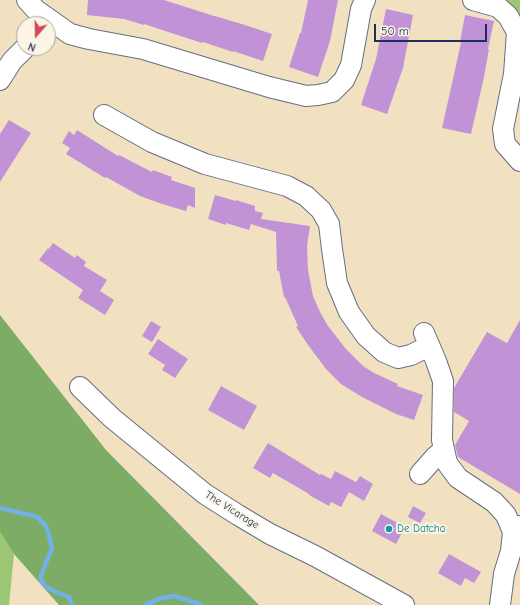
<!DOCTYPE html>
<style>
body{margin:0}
#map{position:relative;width:520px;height:605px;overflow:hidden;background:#f1e1c1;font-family:"Comic Neue",sans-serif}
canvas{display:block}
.north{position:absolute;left:16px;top:16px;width:40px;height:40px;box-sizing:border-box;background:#fcf5e5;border:1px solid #a2a6af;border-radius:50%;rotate:200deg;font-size:11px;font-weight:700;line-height:16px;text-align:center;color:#1b2f5e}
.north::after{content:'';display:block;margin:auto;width:14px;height:18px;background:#d1495b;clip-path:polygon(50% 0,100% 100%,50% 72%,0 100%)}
.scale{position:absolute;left:374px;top:24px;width:113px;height:18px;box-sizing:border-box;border:2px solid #1b2f5e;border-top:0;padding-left:5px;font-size:12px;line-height:14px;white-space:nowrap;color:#1b2f5e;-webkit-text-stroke:3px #fcf5e5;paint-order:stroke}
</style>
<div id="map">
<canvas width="520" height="605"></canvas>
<div class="north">N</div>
<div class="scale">50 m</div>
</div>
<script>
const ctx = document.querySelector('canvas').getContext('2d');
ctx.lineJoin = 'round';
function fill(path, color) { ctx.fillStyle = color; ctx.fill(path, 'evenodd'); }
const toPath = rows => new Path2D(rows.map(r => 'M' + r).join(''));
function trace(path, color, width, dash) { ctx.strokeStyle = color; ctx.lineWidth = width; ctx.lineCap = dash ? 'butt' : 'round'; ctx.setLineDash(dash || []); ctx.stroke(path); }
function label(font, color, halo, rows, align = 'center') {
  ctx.font = font + ' "Comic Neue",sans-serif'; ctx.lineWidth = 4; ctx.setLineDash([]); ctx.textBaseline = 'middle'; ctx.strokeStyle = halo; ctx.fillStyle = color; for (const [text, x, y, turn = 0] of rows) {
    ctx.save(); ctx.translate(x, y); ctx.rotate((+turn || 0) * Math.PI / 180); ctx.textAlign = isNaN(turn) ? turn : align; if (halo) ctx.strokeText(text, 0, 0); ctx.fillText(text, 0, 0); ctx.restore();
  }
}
fill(toPath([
 [489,0,520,0,520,18],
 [0,532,14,554,9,605,0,605]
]), '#9bc774');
fill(toPath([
 [0,315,106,450,259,605,59,605,14,554,0,532]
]), '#7cac66');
trace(toPath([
 [0,508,38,517,47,528,52,548,40,578,45,586,56,592,69,597,72,605],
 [146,605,158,599,174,596,197,603,201,605]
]), '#71b1e5', 4.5);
fill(toPath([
 [88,0,164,0,214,16,215,16,245,25,272,34,263,61,233,51,233,52,203,42,202,43,144,24,144,25,124,19,87,15],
 [308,0,338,0,330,41,318,77,289,67,300,33,301,33],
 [386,9,413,15,403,68,387,114,361,105,376,59],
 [465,15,494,21,488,49,489,49,484,77,471,134,442,128,455,70,461,42,460,42],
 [9,120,31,133,0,182,0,134],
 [77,130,118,156,119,155,152,172,153,170,172,177,171,180,195,188,195,208,188,205,186,211,162,204,140,196,106,177,105,178,66,154,70,148,62,143,69,131,74,135],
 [215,195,236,201,236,200,255,206,255,211,263,213,261,219,310,226,307,246,308,270,313,296,320,312,328,326,346,349,363,366,374,373,398,384,397,386,423,395,414,420,396,414,362,397,341,384,326,369,308,345,296,327,298,326,285,297,284,297,279,271,277,271,276,232,251,224,249,230,226,223,226,225,208,219],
 [53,243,75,258,77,255,86,262,84,266,107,280,100,291,114,300,105,315,78,298,83,290,39,260,48,248,49,249],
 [520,320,520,494,458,457,455,445,469,421,454,412,454,388,487,332,507,343],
 [151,321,161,327,152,342,142,336],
 [158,339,188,359,175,378,162,370,165,365,148,354],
 [221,386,257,406,244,430,208,410],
 [268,443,320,475,321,474,331,479,335,471,356,482,360,476,373,484,364,501,349,492,341,507,331,502,329,506,309,495,309,494,273,473,270,478,253,468],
 [413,506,426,513,420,523,408,517],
 [381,514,405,527,396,544,372,531],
 [449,554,481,572,474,583,465,578,461,586,438,573]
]), '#c193d6');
const minor = toPath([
 [27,0,36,10,70,34,89,39,143,49,269,87,306,96,318,95,332,92,344,80,351,65,361,9,365,0],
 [473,0,498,7,508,16,517,32,514,74,503,129,505,144,520,161],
 [0,80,12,61,25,48],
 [104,115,152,142,205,164,287,186,306,196,321,210,329,224,332,249,337,283,349,312,366,336,384,352,398,358,411,355,429,346],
 [424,333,436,361,443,381,442,440,447,463,458,478,494,502,506,515,513,532],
 [80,387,112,418,205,494,238,515,270,534,315,556,404,605],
 [420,474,435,457,444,450],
 [500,605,504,574,511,551,513,532,520,526]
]);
trace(minor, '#666d81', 22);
trace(minor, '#fff', 20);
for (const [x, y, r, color] of [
 [389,529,4,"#0f9aa8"]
]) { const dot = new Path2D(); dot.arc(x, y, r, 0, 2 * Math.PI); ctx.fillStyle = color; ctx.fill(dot); trace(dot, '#fcf5e5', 1.5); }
label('11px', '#1b2f5e', '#fcf5e5', [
 ["The Vicarage",232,510,32]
]);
label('11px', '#0d838f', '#fcf5e5', [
 ["De Datcha",397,529]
], 'left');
</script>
